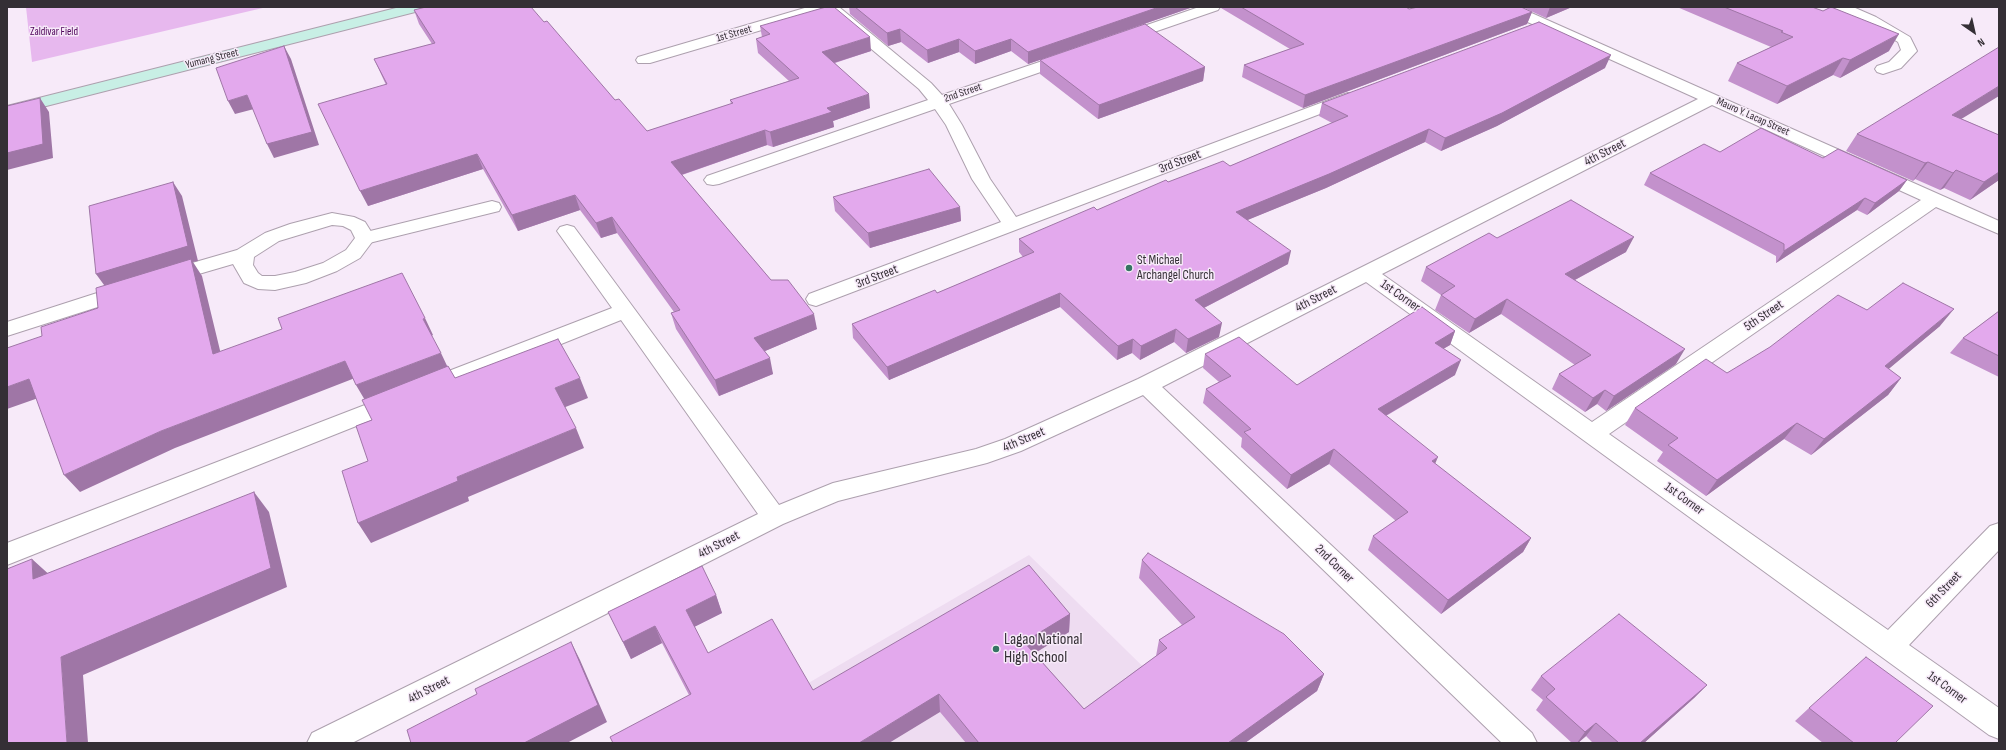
<!DOCTYPE html>
<style>
body{margin:0}
#map{position:relative;width:2006px;height:750px;overflow:hidden;background:#f7eaf9;font-family:"Sofia Sans Condensed",sans-serif}
canvas{display:block}
.frame{position:absolute;inset:0;border:8px solid #342f35;pointer-events:none}
.north{position:absolute;left:1954px;top:12px;width:40px;height:40px;-webkit-text-stroke:3px #f7eaf9;paint-order:stroke;rotate:146deg;font-size:11px;font-weight:700;line-height:16px;text-align:center;color:#342f35}
.north::after{content:'';display:block;margin:auto;width:14px;height:18px;background:#342f35;clip-path:polygon(50% 0,100% 100%,50% 72%,0 100%)}
</style>
<div id="map">
<canvas width="2006" height="750"></canvas>
<div class="frame"></div>
<div class="north">N</div>
</div>
<script>
const ctx = document.querySelector('canvas').getContext('2d');
ctx.lineJoin = 'round';
function fill(path, color) { ctx.fillStyle = color; ctx.fill(path, 'evenodd'); }
const toPath = rows => new Path2D(rows.map(r => 'M' + r).join(''));
function trace(path, color, width, dash) { ctx.strokeStyle = color; ctx.lineWidth = width; ctx.lineCap = dash ? 'butt' : 'round'; ctx.setLineDash(dash || []); ctx.stroke(path); }
function label(font, color, halo, rows, align = 'center') {
  ctx.font = font + ' "Sofia Sans Condensed",sans-serif'; ctx.lineWidth = 3; ctx.setLineDash([]); ctx.textBaseline = 'middle'; ctx.strokeStyle = halo; ctx.fillStyle = color; for (const [text, x, y, turn = 0] of rows) {
    ctx.save(); ctx.translate(x, y); ctx.rotate((+turn || 0) * Math.PI / 180); ctx.textAlign = isNaN(turn) ? turn : align; if (halo) ctx.strokeText(text, 0, 0); ctx.fillText(text, 0, 0); ctx.restore();
  }
}
fill(toPath([
 [1029,555,1221,743,705,743]
]), '#eedcf1');
fill(toPath([
 [26,7,267,7,32,62]
]), '#e7b8ee');
const service = toPath([
 [1834,7,1853,7,1876,17,1910,37,1917,51,1901,68,1883,74,1877,72,1875,69,1877,66,1889,62,1901,50,1898,42,1866,23,1836,10,1834,7],
 [492,201,499,203,501,207,499,211,365,244,358,242,355,238,358,234,492,201]
]);
const minor = toPath([
 [808,7,839,7,931,83,942,95,1063,54,1075,54,1077,57,1075,60,949,104,962,125,990,179,1016,217,1342,95,1348,93,1354,95,1356,98,1354,101,816,306,809,304,806,299,809,294,1001,222,972,179,946,125,935,109,719,184,713,185,707,184,704,180,707,176,928,100,919,89,826,11,650,63,638,63,636,60,638,57,808,7],
 [1199,7,1220,7,1218,10,1128,41,1123,43,1118,41,1115,38,1118,35,1199,7],
 [1499,7,1518,7,1999,221,1999,234,1936,207,1609,434,1888,630,1990,526,1999,523,1999,550,1909,645,1999,708,1999,739,1989,735,1366,282,1162,387,1532,733,1537,743,1502,743,1143,395,1021,451,987,463,838,501,783,524,352,743,307,743,312,733,758,514,621,320,444,391,436,393,428,391,425,385,428,379,612,308,557,231,560,227,567,225,574,227,779,505,833,483,976,449,1005,439,1138,379,1698,99,1501,10,1499,7],
 [1712,105,1921,200,1592,422,1382,274,1712,105],
 [332,213,354,217,365,222,375,238,360,258,337,271,306,283,275,290,258,289,244,283,233,264,168,283,161,282,158,277,161,272,237,250,265,233,290,224,332,213],
 [332,225,343,226,351,230,355,238,346,250,323,263,295,272,275,276,262,276,258,273,253,265,254,257,279,241,332,225],
 [125,284,132,286,135,291,132,296,7,336,7,322,125,284],
 [396,393,404,395,407,401,404,407,7,565,7,543,396,393]
]);
const secondary = toPath([
 [400,7,425,7,423,10,7,116,7,106,400,7]
]);
trace(service, '#ada0ae', 2);
trace(minor, '#ada0ae', 2);
trace(secondary, '#ada0ae', 2);
fill(service, '#fff');
fill(minor, '#fff');
fill(secondary, '#c8efe5');
fill(toPath([
 [849,7,1193,7,1028,64,1011,51,975,64,959,52,928,63,901,42,888,46,850,14],
 [1221,7,1406,7,1409,9,1532,12,1527,24,1303,108,1242,77,1244,65,1290,49,1221,8],
 [1522,7,1572,7,1546,18],
 [1677,7,1812,7,1889,51,1840,78,1833,75,1777,104,1728,81,1737,63,1771,47],
 [414,10,544,22,615,100,647,131,731,104,730,100,789,81,758,53,756,39,762,37,760,26,871,51,835,63,870,108,833,121,834,127,773,147,767,145,682,175,771,280,817,329,765,351,773,374,719,396,676,329,671,313,674,312,617,233,601,238,580,210,518,231,483,169,368,206,386,85,374,59,432,44,419,24],
 [1040,60,1205,67,1203,81,1098,119,1040,74],
 [1605,68,1497,126,1441,151,1425,142,1326,188,1247,220,1288,264,1204,308,1219,337,1186,353,1174,342,1140,360,1132,353,1117,360,1060,307,889,380,853,338,852,324,937,293,1023,257,1019,252,1019,239,1097,210,1168,182,1230,166,1332,123,1319,116,1322,103],
 [1962,119,1999,135,1999,180,1970,200,1944,188,1940,190,1915,179,1913,181,1846,151,1857,134],
 [1720,152,1823,158,1907,180,1899,191,1867,215,1857,210,1776,263,1776,256,1644,185,1650,173],
 [833,197,960,207,961,221,870,248,835,211],
 [1497,238,1626,252,1575,280,1676,364,1606,411,1597,404,1585,412,1552,389,1559,374,1575,365,1501,314,1469,333,1435,310,1441,295,1421,281,1426,267],
 [1867,310,1940,326,1888,369,1901,378,1888,395,1811,455,1784,439,1706,496,1657,461,1663,452,1625,425,1635,408,1727,373],
 [1999,311,1999,377,1950,353,1963,338],
 [1455,331,1450,345,1443,349,1455,375,1386,416,1435,464,1531,538,1523,552,1441,614,1368,550,1373,536,1396,521,1329,464,1287,489,1241,447,1242,438,1203,403,1206,389,1219,382,1203,368,1205,354,1297,385],
 [1142,560,1324,674,1317,691,1245,743,966,743,940,712,689,695,662,643,631,659,608,612,716,595,722,613,694,627,708,653,813,690,1070,614,1069,632,1034,653,1084,709,1156,656,1159,640,1182,625,1139,578],
 [1541,676,1707,685,1694,698,1644,743,1593,743,1586,736,1578,743,1572,743,1536,710,1543,700,1531,690],
 [1809,708,1895,743,1823,743,1795,721]
]), '#c391cc');
fill(toPath([
 [1159,7,1193,7,1028,64,1028,52],
 [1550,7,1572,7,1546,18],
 [1532,12,1527,24,1303,108,1305,95],
 [900,29,901,42,888,46,887,33],
 [1899,34,1889,51,1840,78,1850,60],
 [870,37,871,51,824,66,822,52],
 [959,39,959,52,928,63,927,50],
 [1011,39,1011,51,975,64,975,51],
 [284,46,291,59,319,145,274,158,267,144],
 [1611,55,1605,68,1497,126,1441,151,1445,138],
 [1843,58,1833,75,1777,104,1787,86],
 [1205,67,1203,81,1098,119,1099,105],
 [1999,86,1999,96,1940,132,1952,115],
 [869,94,870,108,833,121,834,127,773,147,770,132,827,108],
 [247,95,254,109,235,114,228,101],
 [40,98,49,112,53,158,7,170,7,153],
 [1429,129,1425,142,1326,188,1233,226,1236,212],
 [765,130,767,145,675,177,671,162],
 [477,154,483,169,368,206,360,191],
 [1928,162,1915,179,1913,181,1925,163],
 [1956,170,1944,188,1940,190,1953,173],
 [1999,172,1999,180,1970,200,1984,182],
 [1907,180,1899,191,1867,215,1875,203],
 [173,182,182,196,198,261,193,262,202,276,225,371,107,289,96,274],
 [575,195,580,210,518,231,512,215],
 [1865,198,1857,210,1776,263,1784,251],
 [960,207,961,221,870,248,868,233],
 [612,217,617,233,601,238,596,223],
 [1634,237,1626,252,1558,289,1565,274],
 [1291,251,1288,264,1192,314,1195,300],
 [1060,293,1060,307,889,380,887,367],
 [1507,299,1501,314,1469,333,1475,319],
 [1954,309,1940,326,1872,383,1885,366],
 [814,314,817,329,758,354,754,338],
 [425,318,433,335,431,336,423,319],
 [1222,323,1219,337,1186,353,1188,339],
 [1176,329,1174,342,1140,360,1141,346],
 [1455,331,1450,345,1429,357,1435,343],
 [1133,339,1132,353,1117,360,1118,346],
 [1685,349,1676,364,1606,411,1614,396],
 [441,353,449,370,366,402,356,385],
 [770,358,773,374,719,396,715,380],
 [1461,360,1455,375,1373,423,1378,409],
 [345,361,355,378,175,448,80,492,64,475,161,431],
 [580,378,588,398,563,408,555,388],
 [1901,378,1888,395,1811,455,1824,439],
 [29,379,44,396,7,409,7,387],
 [1605,390,1597,404,1585,412,1593,398],
 [1797,423,1784,439,1706,496,1717,480],
 [576,428,584,448,468,497,469,501,371,543,358,523,457,477],
 [1334,449,1329,464,1287,489,1291,475],
 [1438,457,1432,471,1432,461],
 [254,492,269,512,287,587,83,675,88,743,67,743,61,657],
 [1531,538,1523,552,1441,614,1448,600],
 [32,559,53,578,33,579],
 [716,595,722,613,692,628,686,610],
 [1070,614,1069,632,1024,660,1024,642],
 [655,626,662,643,631,659,623,642],
 [571,642,580,660,607,722,567,743,524,743],
 [1324,674,1317,691,1245,743,1228,743],
 [1707,685,1694,698,1644,743,1640,743],
 [939,694,940,712,889,743,859,743],
 [1596,723,1586,736,1578,743,1577,743,1585,732]
]), '#9f76a6');
const building = toPath([
 [426,7,531,7,544,22,547,21,615,100,619,99,647,131,733,103,730,100,799,78,756,39,770,34,760,26,826,7,834,7,870,37,822,52,869,94,827,108,832,112,770,132,765,130,671,162,771,280,788,280,814,314,754,338,770,358,715,380,671,313,680,310,612,217,596,223,575,195,512,215,477,154,360,191,318,104,387,84,374,59,435,43,414,10,426,7],
 [855,7,1159,7,1028,52,1011,39,975,51,959,39,927,50,900,29,887,33,855,7],
 [1241,7,1406,7,1409,9,1418,7,1521,7,1532,12,1305,95,1244,65,1304,44,1241,7],
 [1724,7,1812,7,1823,11,1831,7,1899,34,1850,60,1843,58,1787,86,1737,63,1793,37,1781,32,1783,31,1724,7],
 [1539,22,1611,55,1502,113,1445,138,1429,129,1329,174,1236,212,1291,251,1195,300,1222,323,1188,339,1176,329,1141,346,1133,339,1118,346,1060,293,887,367,852,324,935,290,937,293,1034,252,1019,239,1094,207,1097,210,1166,180,1168,182,1223,161,1230,166,1348,116,1322,103,1539,22],
 [1145,24,1205,67,1099,105,1040,60,1145,24],
 [284,46,312,132,267,144,247,95,228,101,216,68,284,46],
 [1999,47,1999,86,1952,115,1999,135,1999,172,1984,182,1956,170,1953,173,1928,162,1925,163,1857,134,1999,47],
 [40,98,43,144,7,153,7,106,40,98],
 [1761,128,1823,158,1838,149,1907,180,1875,203,1865,198,1784,251,1784,244,1650,173,1704,144,1720,152,1761,128],
 [929,169,960,207,868,233,833,197,929,169],
 [173,182,188,246,96,274,89,206,173,182],
 [1571,200,1634,237,1565,274,1685,349,1614,396,1605,390,1593,398,1559,374,1591,355,1507,299,1475,319,1441,295,1455,286,1426,267,1489,233,1497,238,1571,200],
 [191,259,213,354,282,329,278,318,402,273,425,318,423,319,441,353,356,385,345,361,161,431,64,475,29,379,7,387,7,348,42,336,41,327,98,308,96,288,191,259],
 [1903,283,1954,309,1885,366,1901,378,1824,439,1797,423,1717,480,1668,445,1678,438,1635,408,1706,359,1727,373,1770,347,1838,295,1867,310,1903,283],
 [1422,307,1455,331,1435,343,1461,360,1378,409,1438,457,1432,461,1531,538,1448,600,1373,536,1408,512,1334,449,1291,475,1244,432,1251,429,1206,389,1231,376,1205,354,1239,337,1297,385,1422,307],
 [1999,311,1999,356,1963,338,1999,311],
 [558,339,580,378,555,388,576,428,457,477,458,481,358,523,342,471,368,461,356,426,372,420,362,400,448,366,455,378,558,339],
 [254,492,271,568,61,657,67,743,7,743,7,569,32,559,33,579,254,492],
 [1148,553,1284,634,1324,674,1228,743,979,743,939,694,859,743,613,743,610,737,691,694,655,626,623,642,608,612,702,566,716,595,686,610,708,653,772,619,813,690,1029,565,1070,614,1024,642,1084,709,1167,648,1159,640,1195,617,1142,560,1148,553],
 [1619,614,1707,685,1640,743,1619,743,1596,723,1585,732,1546,697,1555,689,1541,676,1619,614],
 [571,642,598,705,524,743,411,743,407,730,477,694,475,689,571,642],
 [1866,657,1933,706,1895,743,1854,743,1809,708,1866,657]
]);
fill(building, '#e3a9ed');
trace(building, '#9f76a6', 1);
for (const [x, y, r, color] of [
 [1129,268,4,"#347462"],
 [996,649,4,"#347462"]
]) { const dot = new Path2D(); dot.arc(x, y, r, 0, 2 * Math.PI); ctx.fillStyle = color; ctx.fill(dot); trace(dot, '#f7eaf9', 1.5); }
label('11px', '#4f045a', '#f7eaf9', [
 ["Zaldivar Field",54,32]
]);
label('11px', '#342f35', '#f7eaf9', [
 ["1st Street",734,34,-16],
 ["Yumang Street",212,59,-14],
 ["2nd Street",963,93,-19],
 ["Mauro Y. Lacap Street",1753,117,24]
]);
label('13px', '#342f35', '#f7eaf9', [
 ["4th Street",1605,153,-27],
 ["3rd Street",1180,162,-21],
 ["3rd Street",877,277,-21],
 ["1st Corner",1400,296,35],
 ["4th Street",1316,299,-27],
 ["5th Street",1764,316,-34],
 ["4th Street",1024,440,-23],
 ["1st Corner",1684,499,36],
 ["4th Street",719,545,-27],
 ["2nd Corner",1334,564,44],
 ["6th Street",1944,590,-46],
 ["1st Corner",1947,688,36],
 ["4th Street",429,690,-27]
]);
label('13px', '#342f35', '#f7eaf9', [
 ["St Michael",1137,261],
 ["Archangel Church",1137,276]
], 'left');
label('16px', '#342f35', '#f7eaf9', [
 ["Lagao National",1004,640],
 ["High School",1004,658]
], 'left');
</script>
